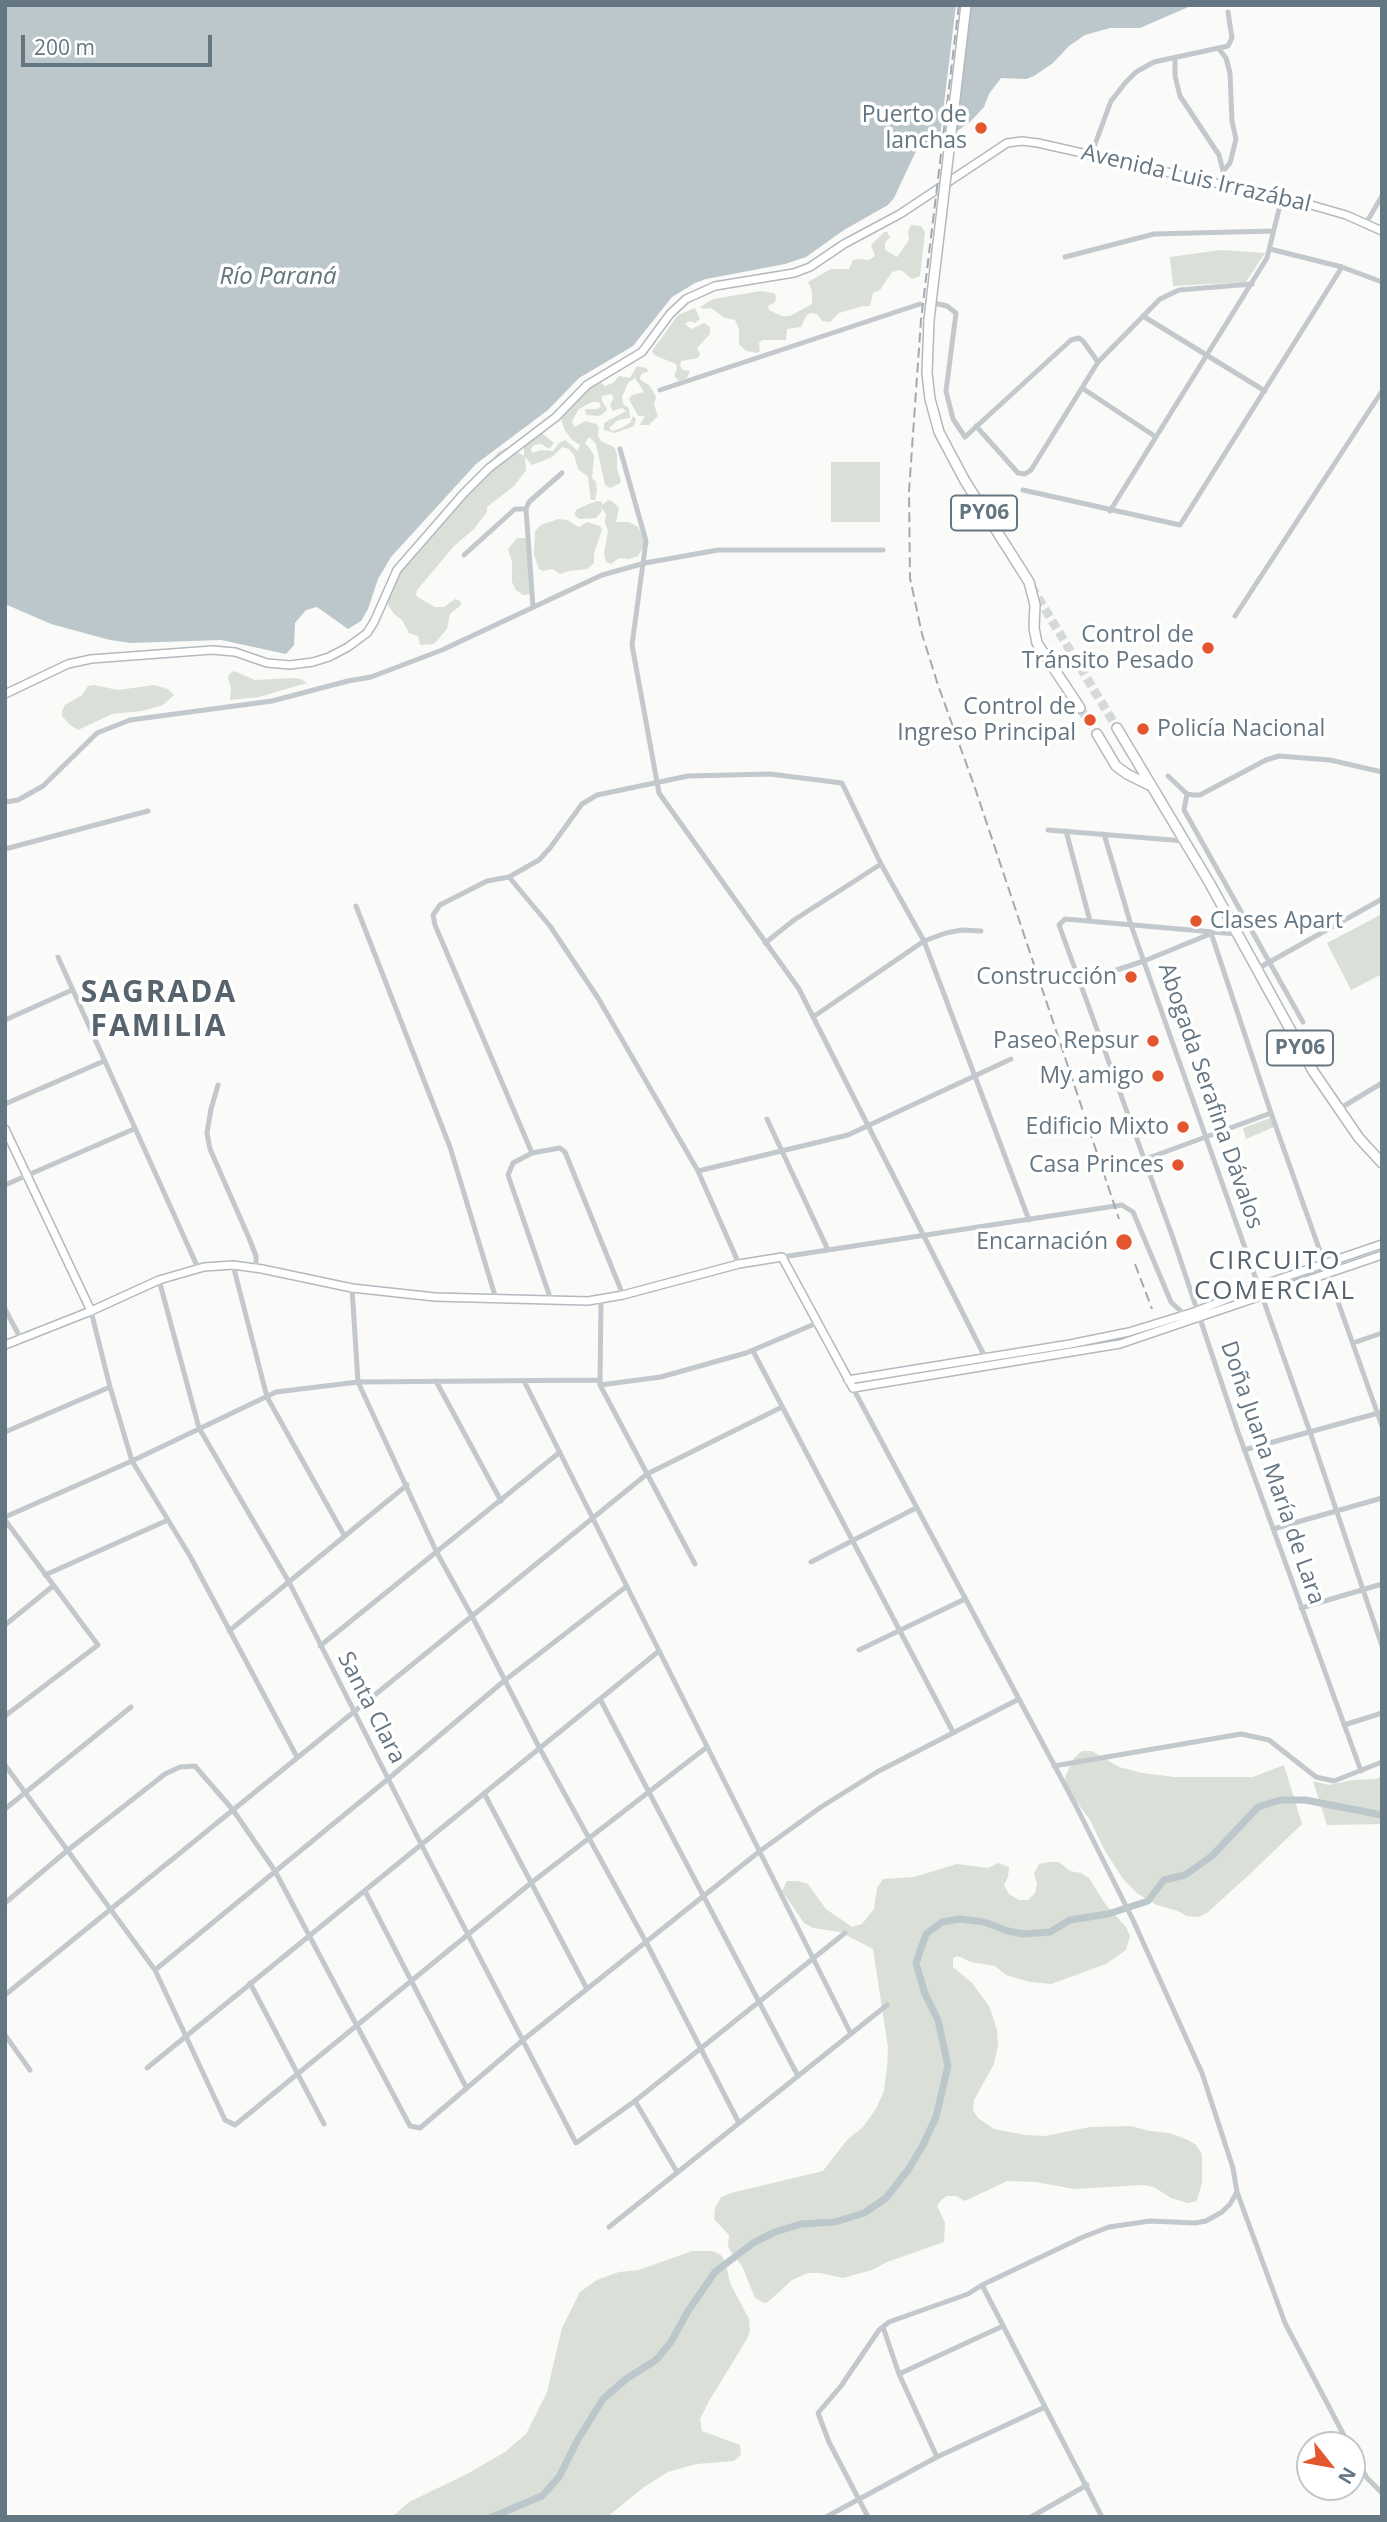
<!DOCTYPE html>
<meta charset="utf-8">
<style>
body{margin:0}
#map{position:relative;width:1387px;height:2522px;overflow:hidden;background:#fafaf8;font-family:"Open Sans",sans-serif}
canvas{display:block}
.frame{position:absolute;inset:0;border:7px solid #657683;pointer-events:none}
.north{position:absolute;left:1296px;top:2431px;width:70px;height:70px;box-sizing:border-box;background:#fff;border:2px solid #c1c8cd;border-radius:50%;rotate:121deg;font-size:19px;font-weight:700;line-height:28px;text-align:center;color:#657683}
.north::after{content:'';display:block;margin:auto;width:24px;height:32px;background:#e4572e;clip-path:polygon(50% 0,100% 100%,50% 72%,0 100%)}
.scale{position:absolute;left:21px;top:35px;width:191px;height:32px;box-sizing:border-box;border:4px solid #657683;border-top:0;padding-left:9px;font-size:21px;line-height:24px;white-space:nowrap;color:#657683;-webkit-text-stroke:5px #fff;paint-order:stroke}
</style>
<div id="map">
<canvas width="1387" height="2522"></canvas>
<div class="frame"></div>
<div class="north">N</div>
<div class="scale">200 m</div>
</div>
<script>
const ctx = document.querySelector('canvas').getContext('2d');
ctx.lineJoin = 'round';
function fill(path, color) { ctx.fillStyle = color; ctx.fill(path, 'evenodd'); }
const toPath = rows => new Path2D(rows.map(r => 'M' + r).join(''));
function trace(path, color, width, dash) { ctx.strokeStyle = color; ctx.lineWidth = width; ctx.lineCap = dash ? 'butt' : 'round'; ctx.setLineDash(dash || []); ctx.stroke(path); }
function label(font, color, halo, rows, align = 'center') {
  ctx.font = font + ' "Open Sans",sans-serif'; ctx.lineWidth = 7; ctx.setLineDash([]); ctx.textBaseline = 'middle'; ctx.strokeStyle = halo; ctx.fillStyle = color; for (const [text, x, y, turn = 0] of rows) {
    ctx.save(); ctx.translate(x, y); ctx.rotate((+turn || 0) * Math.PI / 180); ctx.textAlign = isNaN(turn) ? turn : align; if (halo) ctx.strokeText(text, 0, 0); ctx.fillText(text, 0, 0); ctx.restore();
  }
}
fill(toPath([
 [911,225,921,226,925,232,920,276,912,279,901,270,892,272,880,290,873,293,870,306,863,306,839,313,830,322,822,321,817,314,811,313,806,316,801,327,787,329,786,340,762,340,759,343,760,351,757,353,746,351,739,344,739,329,735,320,725,318,711,308,703,309,700,307,713,299,761,291,774,293,776,296,775,302,768,306,769,310,782,316,790,316,812,304,812,291,808,282,831,269,849,269,853,260,860,259,869,260,875,256,871,245,884,232,887,232,890,237,885,243,885,250,897,257,909,240,908,231],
 [1221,250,1265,253,1246,282,1173,286,1170,257],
 [695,308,700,319,695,323,690,321,685,324,691,329,704,323,710,327,710,334,697,348,700,354,698,358,681,361,680,366,683,370,690,371,687,378,679,381,674,376,677,369,676,364,654,355,652,351,678,315],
 [637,366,646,368,649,371,641,374,640,379,650,386,656,397,654,405,658,416,649,425,640,425,645,416,638,416,629,399,632,395,644,392,635,378,628,383,622,397,623,404,629,408,630,418,618,420,609,428,612,431,621,428,630,423,633,416,636,419,634,426,615,433,604,430,604,423,626,411,622,408,613,411,612,410,610,405,614,398,611,394,602,396,602,401,607,409,604,413,599,416,586,415,585,409,597,409,601,407,599,402,592,402,579,409,572,421,574,427,586,421,596,424,599,427,598,436,601,441,614,447,617,454,617,469,621,481,619,484,610,488,605,485,596,444,589,437,585,443,591,450,594,456,592,478,596,482,597,491,595,500,591,500,588,477,578,469,574,455,569,449,562,447,552,457,532,465,525,457,526,470,514,486,487,507,487,512,474,529,455,545,417,590,416,595,419,598,435,607,444,607,455,599,460,601,461,605,450,614,447,629,434,644,420,645,418,636,409,633,402,620,394,614,386,602,398,568,475,475,487,467,498,452,506,448,511,448,524,456,524,446,542,433,554,443,549,449,541,444,534,445,531,449,532,453,541,450,553,451,559,443,565,440,578,451,580,445,572,440,564,429,561,419,572,405,575,398,584,396,590,384,597,379,605,386,613,383,619,376,630,378],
 [831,462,880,462,880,522,831,522],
 [608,500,612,501,619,508,616,522,629,522,638,527,644,539,643,548,638,556,629,559,619,558,611,564,606,562,604,554,608,531,605,523,606,514,600,506,602,511,596,518,579,519,574,514,577,509,589,504,597,501,602,502,602,505],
 [558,519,567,520,579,527,587,522,600,526,602,530,594,553,594,563,587,569,569,571,560,574,552,569,543,571,539,569,534,555,535,531,541,525],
 [517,538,526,538,531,594,523,595,516,590,512,582,512,562,508,549],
 [234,671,255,680,291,678,301,679,307,683,259,697,230,700,231,688,228,678,229,674],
 [94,685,118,690,154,685,168,689,174,695,163,705,142,711,112,714,78,730,69,724,62,716,62,711,65,705,82,695,88,686],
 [1382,914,1382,974,1351,990,1327,943],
 [1270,1118,1274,1127,1246,1139,1243,1128],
 [1082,1751,1092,1751,1119,1767,1142,1773,1175,1777,1253,1777,1284,1765,1302,1824,1251,1873,1207,1913,1198,1917,1187,1916,1178,1911,1157,1905,1138,1894,1123,1879,1105,1851,1090,1820,1066,1787,1065,1777,1074,1758],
 [1382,1776,1382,1824,1327,1825,1313,1781,1329,1785,1352,1780,1376,1779],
 [1049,1862,1059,1862,1070,1871,1081,1873,1089,1878,1106,1905,1126,1927,1130,1936,1126,1950,1106,1964,1051,1984,1030,1982,1006,1975,995,1966,971,1962,958,1956,953,1958,953,1967,972,1983,989,2006,997,2030,998,2046,994,2064,974,2100,973,2110,978,2118,994,2129,1025,2135,1045,2136,1090,2127,1131,2126,1150,2131,1169,2133,1188,2140,1196,2145,1202,2154,1202,2182,1197,2201,1188,2203,1171,2198,1154,2187,1143,2185,1074,2189,1036,2182,1007,2181,965,2201,956,2196,947,2196,941,2200,937,2206,945,2223,944,2242,887,2262,872,2270,843,2278,820,2273,808,2273,792,2280,768,2302,764,2303,755,2298,743,2268,728,2247,729,2235,714,2219,715,2208,721,2197,731,2193,823,2171,847,2140,863,2127,876,2109,884,2091,887,2068,888,2047,873,1949,840,1932,813,1928,804,1923,782,1891,787,1881,798,1881,808,1884,826,1909,852,1927,862,1924,874,1909,877,1888,883,1879,914,1877,957,1864,988,1868,998,1863,1009,1867,1008,1877,1004,1885,1009,1894,1019,1900,1028,1900,1035,1893,1037,1884,1034,1874,1039,1864],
 [692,2251,712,2251,721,2255,726,2263,730,2283,749,2319,750,2331,747,2339,709,2401,700,2419,702,2431,740,2445,741,2455,734,2461,696,2464,668,2472,644,2487,607,2517,392,2517,409,2502,467,2474,505,2452,526,2434,547,2392,562,2328,580,2292,597,2280,619,2272,639,2270]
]), '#dadfd7');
fill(toPath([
 [5,5,1193,5,1140,28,1110,28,1085,35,1069,46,1053,63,1034,76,1026,79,1001,78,989,94,984,107,971,121,948,138,926,143,915,153,894,198,888,205,844,230,806,257,785,264,706,279,695,283,672,297,633,346,579,378,548,410,476,464,391,557,378,579,368,609,361,621,348,629,317,607,306,610,295,623,294,645,286,654,221,640,131,643,110,640,51,624,5,604]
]), '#bbc7cb');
fill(toPath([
 [956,5,970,5,953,139,939,145]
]), '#fafaf8');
trace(toPath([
 [492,2517,542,2496,559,2477,577,2441,603,2399,626,2379,656,2360,671,2342,688,2311,715,2272,753,2243,775,2232,801,2224,835,2222,864,2213,886,2198,908,2170,923,2145,936,2117,948,2066,938,2020,925,1994,916,1963,926,1934,942,1922,960,1919,984,1922,1008,1931,1024,1934,1050,1932,1070,1920,1108,1914,1148,1901,1164,1880,1185,1875,1212,1856,1258,1807,1280,1800,1305,1800,1382,1815]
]), '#bbc7cb', 7);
trace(toPath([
 [1031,586,1117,728],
 [1080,708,1097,734]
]), '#d5d9db', 9, [9, 4.5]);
const secondary = toPath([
 [5,694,68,664,91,659,212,650,235,652,267,663,290,665,313,662,329,657,348,647,367,633,374,622,397,570,464,493,489,468,556,417,587,385,642,352,670,314,686,299,715,286,794,273,810,267,844,244,900,214,1007,143,1022,141,1038,143,1304,203,1346,215,1382,231],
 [5,1129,91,1311],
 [5,1345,91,1311,159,1280,204,1267,233,1265,262,1269,352,1288,435,1297,588,1301,623,1295,739,1264,782,1257,853,1388,1120,1344,1382,1255],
 [848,1380,1070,1344,1129,1332,1197,1311,1259,1286,1382,1244]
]);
const trunk = toPath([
 [929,320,927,373,930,399,939,432,965,481,1029,582,1035,605,1034,628,1037,643,1080,708],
 [1117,728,1209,882,1313,1071,1359,1138,1382,1163],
 [1097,734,1116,766,1127,774,1151,786]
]);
trace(secondary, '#b3babf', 10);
trace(trunk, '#b4b9bd', 12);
trace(toPath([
 [1219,49,1226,58,1230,73,1232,121,1236,139,1230,163,1223,171],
 [1175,57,1175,76,1180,96,1219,155,1223,171,1221,184],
 [1091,155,1111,101,1126,82,1136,72,1154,62,1228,46,1232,38,1228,12],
 [1366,223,1382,196],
 [1270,249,1342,267,1382,282],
 [1065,257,1154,234,1273,231],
 [934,303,947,306,956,313,946,391,953,419,965,437,1071,340,1079,338,1083,341,1098,362],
 [1143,316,1265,391],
 [1082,388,1156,437],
 [660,390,920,304],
 [976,426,1018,473,1025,474,1031,470,1098,362,1160,299,1179,290,1252,284],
 [620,449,646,541,632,645,659,793,799,989,985,1357],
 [1023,490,1180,525,1342,267],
 [1110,511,1267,258,1282,197],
 [464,555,515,509,526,509],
 [533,607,526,509,529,502,562,473],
 [1235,616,1382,391],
 [1168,776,1187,794,1194,795,1200,795,1266,760,1279,756,1330,760,1382,772],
 [1187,794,1184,810,1303,1022],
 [5,802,18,800,43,786,97,733,130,720,272,701,348,681,371,677,442,650,602,575,645,563,718,550,883,550],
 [1048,830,1185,841],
 [1066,831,1090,921],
 [1104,834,1131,925,1310,1432,1382,1646],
 [5,849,148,811],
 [509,877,550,926,598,998,698,1171,739,1264],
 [356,906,450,1147,496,1299],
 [1211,933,1271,1113,1382,1426],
 [1236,934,1065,919,1059,925,1173,1238,1238,1432,1361,1771],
 [765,943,794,920,881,864],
 [58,957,198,1268],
 [1257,969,1382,899],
 [1080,982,1144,961,1232,925],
 [813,1017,924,941,946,933,962,930,981,931],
 [5,1020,72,990],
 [218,1085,211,1109,207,1133,210,1149,249,1238,256,1256,256,1268],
 [5,1104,104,1061],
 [1339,1109,1382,1083],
 [767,1119,828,1250],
 [532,1153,435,925,433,915,440,905,487,881,509,877,539,860,550,848,582,804,597,795,688,776,770,774,842,783,881,864,924,941,1029,1220],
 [1143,1160,1271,1113],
 [698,1171,848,1135,1011,1059],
 [5,1185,134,1129],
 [782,1257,1122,1205,1133,1212,1171,1302,1184,1314],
 [233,1265,267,1397,344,1535],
 [159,1280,199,1428,289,1582,421,1844,576,2143,635,2101,845,1933],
 [352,1288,358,1382,437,1553,472,1616,540,1749,646,1942,739,2123],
 [551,1300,508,1175,513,1163,532,1153,554,1149,560,1148,565,1152,623,1295],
 [601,1300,600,1385,695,1564],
 [5,1309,21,1339],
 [91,1311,110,1387,132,1461,190,1556,297,1757],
 [1353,1343,1382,1333],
 [753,1351,953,1732],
 [436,1381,501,1501],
 [524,1381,851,2034],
 [853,1388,1075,1804,1133,1920,1202,2073,1233,2168,1237,2192,1230,2204,1222,2212,1206,2221,1195,2223,1150,2221,1109,2227,1083,2237,982,2285,968,2294,889,2322,879,2330,841,2386,818,2413,829,2442,868,2517],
 [5,1432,110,1387],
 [1244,1450,1382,1412],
 [5,1517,132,1461,276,1392,358,1382,599,1380,600,1385,661,1377,746,1353,817,1323],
 [5,1520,98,1645,5,1716],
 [1273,1529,1382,1498],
 [811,1562,916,1508],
 [45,1575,168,1520],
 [1301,1608,1382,1584],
 [5,1625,53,1586],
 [229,1631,407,1485],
 [320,1646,560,1452],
 [859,1650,965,1599],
 [600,1699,798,2076],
 [1344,1725,1382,1713],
 [5,1765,155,1970,225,2120,235,2125,531,1883,707,1747],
 [1054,1766,1241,1734,1269,1740,1316,1777,1334,1781,1382,1762],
 [484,1793,587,1989],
 [5,1809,131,1707],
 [365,1891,466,2087],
 [5,1903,68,1850,165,1774,180,1767,195,1766,233,1810,275,1871,410,2126,420,2128,523,2040,760,1851,821,1807,877,1772,1019,1699],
 [155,1970,388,1779,504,1681,627,1586],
 [250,1983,324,2124],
 [5,1995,647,1474,782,1407],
 [5,2035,30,2070],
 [147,2068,659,1651],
 [635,2101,677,2172],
 [1237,2192,1285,2323,1349,2445],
 [609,2227,887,2005],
 [982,2285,1102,2517],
 [883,2327,899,2374,937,2457],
 [899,2374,1003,2326],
 [1352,2450,1367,2478,1382,2493],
 [826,2517,937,2457,1045,2407],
 [1031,2517,1087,2485]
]), '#c3c8cc', 5);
trace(secondary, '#fff', 7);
trace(trunk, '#fff', 9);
trace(toPath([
 [959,5,921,320,909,491,910,578,922,634,938,685,975,788,1119,1219],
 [1135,1264,1152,1309]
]), '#a2aab0', 2, [10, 5]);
const trunkBridge = toPath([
 [929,320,966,5]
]);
trace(trunkBridge, '#b4b9bd', 12, []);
trace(trunkBridge, '#fff', 9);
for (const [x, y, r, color] of [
 [981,128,7,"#e4572e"],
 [1208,648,7,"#e4572e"],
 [1090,720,7,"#e4572e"],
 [1143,729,7,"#e4572e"],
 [1196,921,7,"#e4572e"],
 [1131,977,7,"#e4572e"],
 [1153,1041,7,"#e4572e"],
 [1158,1076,7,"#e4572e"],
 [1183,1127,7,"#e4572e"],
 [1178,1165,7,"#e4572e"],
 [1124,1242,9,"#e4572e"]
]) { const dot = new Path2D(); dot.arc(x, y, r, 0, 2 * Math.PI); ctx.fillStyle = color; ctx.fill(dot); trace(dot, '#fff', 2.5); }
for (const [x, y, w] of [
 [984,513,66],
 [1300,1048,66]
]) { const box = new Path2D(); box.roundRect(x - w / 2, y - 17.5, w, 35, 5); ctx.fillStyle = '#fff'; ctx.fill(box); trace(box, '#657683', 2); }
label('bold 21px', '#657683', null, [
 ["PY06",984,513],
 ["PY06",1300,1048]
]);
label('23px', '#657683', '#fff', [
 ["Puerto de",967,115],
 ["lanchas",967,141],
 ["Control de",1194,635],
 ["Tránsito Pesado",1194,661],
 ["Control de",1076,707],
 ["Ingreso Principal",1076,733],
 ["Policía Nacional",1157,729,"left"],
 ["Clases Apart",1210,921,"left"],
 ["Construcción",1117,977],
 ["Paseo Repsur",1139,1041],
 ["My amigo",1144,1076],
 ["Edificio Mixto",1169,1127],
 ["Casa Princes",1164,1165],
 ["Encarnación",1108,1242]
], 'right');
label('23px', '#657683', '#fff', [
 ["Avenida Luis Irrazábal",1196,179,13],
 ["Abogada Serafina Dávalos",1210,1096,71],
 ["Doña Juana María de Lara",1272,1473,71],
 ["Santa Clara",371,1708,63]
]);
label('italic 24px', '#60757c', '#fff', [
 ["Río Paraná",278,277]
]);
ctx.letterSpacing = '2px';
label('26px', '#57646e', '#fff', [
 ["CIRCUITO",1275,1262],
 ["COMERCIAL",1275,1292]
]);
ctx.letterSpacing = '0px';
ctx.letterSpacing = '2px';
label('bold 30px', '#57646e', '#fff', [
 ["SAGRADA",159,993],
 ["FAMILIA",159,1027]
]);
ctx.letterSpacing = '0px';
</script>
